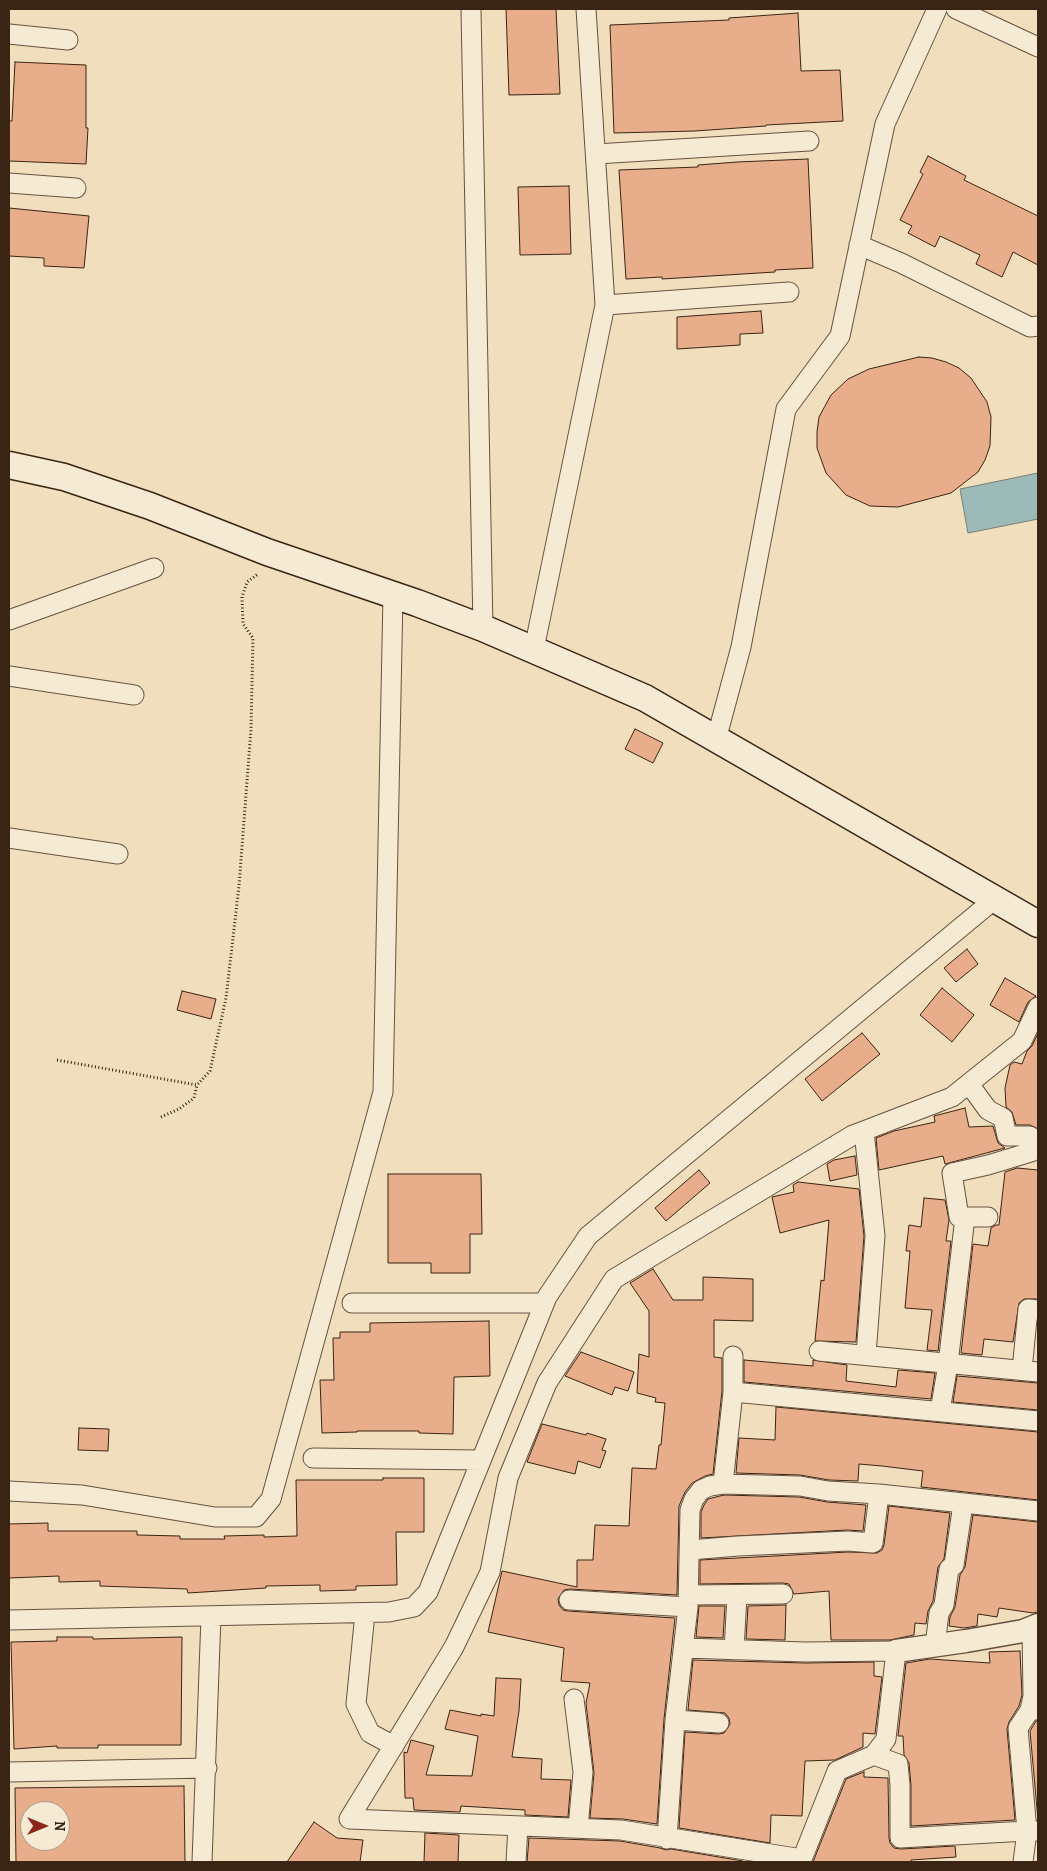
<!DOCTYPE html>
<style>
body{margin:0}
#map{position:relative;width:1047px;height:1871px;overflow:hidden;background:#f0debd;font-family:Alegreya,serif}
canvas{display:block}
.frame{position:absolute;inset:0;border:10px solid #3a2413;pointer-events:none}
.north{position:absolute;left:20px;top:1801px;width:50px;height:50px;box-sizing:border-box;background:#f5ead4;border:1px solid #aa9b87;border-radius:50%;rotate:90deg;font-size:14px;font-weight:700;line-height:20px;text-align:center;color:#3a2413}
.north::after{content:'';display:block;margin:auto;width:18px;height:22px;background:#8f2418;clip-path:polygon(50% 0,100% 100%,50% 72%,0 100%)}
</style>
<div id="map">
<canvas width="1047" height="1871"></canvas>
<div class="frame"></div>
<div class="north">N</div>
</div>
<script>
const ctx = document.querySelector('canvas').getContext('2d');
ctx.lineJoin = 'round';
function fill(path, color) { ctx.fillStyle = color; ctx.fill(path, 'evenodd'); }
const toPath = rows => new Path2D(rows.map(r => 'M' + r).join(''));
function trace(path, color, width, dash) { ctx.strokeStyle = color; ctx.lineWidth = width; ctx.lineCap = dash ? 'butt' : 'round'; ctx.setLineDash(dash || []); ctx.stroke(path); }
const water = toPath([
 [1038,473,1038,519,968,533,960,489,1038,473]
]);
fill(water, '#9cbbb8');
trace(water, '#757f76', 1);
const building = toPath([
 [506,9,556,9,560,94,509,95,506,9],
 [798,13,801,71,840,70,843,121,766,125,766,126,695,131,614,133,610,25,729,20,729,18,798,13],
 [15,62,86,65,86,128,88,128,86,164,9,161,9,121,12,121,15,62],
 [928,156,966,176,964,180,1038,216,1038,265,1013,252,1002,277,976,264,980,255,940,236,935,247,908,233,912,226,900,220,923,174,920,172,928,156],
 [808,159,813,268,775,270,775,272,662,279,662,277,626,279,619,170,698,167,698,165,737,162,808,159],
 [569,186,571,254,520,255,518,187,569,186],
 [9,208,89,216,84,268,44,266,44,258,9,256,9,208],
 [761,311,763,333,740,334,740,345,677,349,677,317,761,311],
 [919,357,932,358,946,362,959,368,971,378,987,402,991,417,990,446,985,460,978,472,951,493,898,507,870,506,846,495,826,473,817,448,817,432,819,417,831,395,848,379,869,369,919,357],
 [635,729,663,743,653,763,625,749,635,729],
 [967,949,978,964,956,982,944,968,967,949],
 [1005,978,1036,996,1028,1002,1019,1022,990,1005,1005,978],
 [942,988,974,1015,952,1042,920,1015,942,988],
 [182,991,216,999,211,1019,177,1010,182,991],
 [862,1033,880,1054,822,1101,805,1079,862,1033],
 [1038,1033,1038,1129,1030,1125,1016,1125,1012,1112,1006,1107,1005,1088,1010,1065,1014,1062,1022,1064,1027,1051,1032,1046,1038,1033],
 [965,1108,969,1127,993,1126,998,1143,1005,1148,945,1164,943,1156,879,1170,876,1138,894,1131,935,1122,934,1116,965,1108],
 [855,1156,857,1175,830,1181,827,1164,834,1160,855,1156],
 [1017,1168,1038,1170,1038,1299,1024,1299,1019,1303,1013,1342,984,1339,982,1355,961,1353,973,1244,988,1246,991,1228,996,1225,999,1225,1005,1172,1017,1168],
 [699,1170,710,1183,666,1221,655,1208,699,1170],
 [388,1174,481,1174,482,1234,470,1234,470,1273,431,1273,431,1263,388,1263,388,1174],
 [798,1182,859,1189,864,1236,856,1342,815,1341,821,1280,824,1281,829,1220,780,1233,772,1197,794,1192,793,1185,798,1182],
 [924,1198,945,1200,949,1220,946,1241,951,1241,938,1351,927,1350,932,1310,905,1308,910,1251,906,1251,909,1225,921,1227,924,1198],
 [653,1269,673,1300,703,1300,703,1277,753,1279,753,1321,714,1320,714,1357,722,1358,722,1391,713,1474,705,1476,692,1483,685,1492,679,1506,677,1595,570,1589,564,1590,558,1599,559,1605,563,1610,568,1611,675,1618,664,1719,657,1824,623,1819,590,1818,594,1773,586,1703,590,1683,561,1681,564,1648,488,1632,502,1571,577,1587,577,1560,593,1560,595,1525,629,1526,632,1468,656,1469,659,1445,661,1445,665,1403,655,1402,656,1398,637,1393,639,1354,649,1357,649,1311,630,1283,653,1269],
 [489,1321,490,1376,454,1377,453,1434,419,1433,419,1431,357,1431,357,1432,322,1433,320,1380,334,1380,333,1338,340,1338,340,1332,370,1332,370,1323,489,1321],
 [581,1352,634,1372,628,1391,615,1387,612,1395,565,1376,581,1352],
 [744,1360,813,1366,813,1360,847,1365,846,1381,896,1387,898,1370,935,1373,931,1399,744,1382,744,1360],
 [957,1376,1038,1383,1038,1410,953,1402,957,1376],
 [776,1407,1038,1432,1038,1500,921,1487,923,1471,882,1466,859,1464,858,1481,829,1480,800,1475,736,1473,739,1438,775,1440,776,1407],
 [542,1424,586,1435,587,1433,606,1439,602,1450,606,1451,600,1468,578,1461,575,1474,527,1462,542,1424],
 [79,1428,109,1429,108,1451,78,1450,79,1428],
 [383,1478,424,1478,424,1532,396,1532,397,1585,356,1586,356,1590,320,1591,320,1585,266,1586,266,1588,188,1593,187,1589,100,1586,100,1581,59,1582,59,1576,9,1578,9,1524,48,1523,48,1531,137,1531,137,1535,180,1536,180,1539,225,1539,224,1536,264,1535,264,1537,297,1536,296,1480,383,1480,383,1478],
 [724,1495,799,1497,827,1502,866,1505,863,1531,847,1530,701,1538,701,1512,704,1505,708,1499,724,1495],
 [889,1506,950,1513,944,1559,938,1567,933,1601,928,1611,926,1624,915,1623,914,1635,890,1640,831,1640,829,1591,794,1594,789,1584,783,1583,700,1584,700,1560,848,1552,877,1553,882,1550,884,1545,889,1506],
 [973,1515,1038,1522,1038,1612,1033,1613,999,1608,997,1617,978,1614,977,1626,964,1628,949,1626,950,1617,955,1607,960,1575,965,1567,973,1515],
 [786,1605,785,1640,746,1639,748,1606,786,1605],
 [699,1606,725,1606,723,1638,696,1637,699,1606],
 [57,1637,93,1637,93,1639,182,1637,181,1745,98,1745,98,1748,57,1748,57,1746,14,1749,11,1642,57,1641,57,1637],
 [1020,1651,1022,1695,1019,1706,1009,1722,1007,1729,1015,1820,911,1826,911,1785,909,1763,904,1755,903,1736,898,1736,906,1663,930,1659,990,1663,989,1652,1020,1651],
 [693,1660,805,1663,874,1662,874,1676,882,1677,875,1734,863,1733,863,1747,835,1760,805,1761,802,1816,771,1815,770,1843,679,1828,685,1732,719,1734,724,1733,730,1724,729,1718,725,1713,688,1710,693,1660],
 [496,1678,521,1679,519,1711,512,1757,542,1759,541,1779,571,1780,568,1817,525,1815,525,1810,461,1806,460,1812,414,1810,413,1798,405,1798,404,1752,407,1753,411,1740,434,1746,426,1775,472,1776,478,1736,445,1729,450,1710,481,1716,481,1714,494,1716,496,1678],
 [1036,1721,1038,1721,1038,1820,1030,1731,1036,1721],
 [864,1772,864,1777,888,1778,889,1838,890,1843,894,1848,901,1849,955,1846,956,1857,911,1860,911,1862,813,1862,846,1779,864,1772],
 [184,1786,185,1862,16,1862,15,1788,184,1786],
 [30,1811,60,1811,60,1841,30,1841,30,1811],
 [314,1822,337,1838,363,1840,360,1862,287,1862,314,1822],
 [425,1833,459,1835,458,1862,424,1862,425,1833],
 [529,1838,620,1841,660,1848,666,1850,671,1849,743,1861,743,1862,527,1862,529,1838]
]);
fill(building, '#e8ae8b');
trace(building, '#3a2413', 1);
const minor = toPath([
 [471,9,483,628],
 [956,9,1038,47],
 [9,34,68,40],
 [596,154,809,141],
 [9,183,76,188],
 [859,245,901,263,1030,327,1038,326],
 [605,305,789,292],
 [9,620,154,568],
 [534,649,605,305,586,9],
 [9,676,134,695],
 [716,740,741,647,786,409,840,336,885,124,937,9],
 [9,838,118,854],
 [969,1084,988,1110,1003,1118,1007,1136,1030,1136,1031,1152,988,1165,952,1173,959,1217,988,1217],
 [864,1131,875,1236,866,1355],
 [352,1303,544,1303],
 [819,1351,1038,1372],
 [1022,1370,1028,1309,1038,1310],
 [733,1392,1038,1421],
 [940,1411,948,1364,965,1217],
 [313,1458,481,1460],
 [723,1484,733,1392,733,1356],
 [9,1491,82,1495,215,1517,256,1517,271,1499,383,1092,393,595],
 [690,1550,738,1546,848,1541,873,1543,879,1494],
 [688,1595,783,1594],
 [569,1600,688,1607],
 [365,1613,356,1704,370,1733,394,1746],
 [9,1620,389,1612,414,1607,428,1592,547,1297,588,1236,995,899],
 [935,1646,939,1613,944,1605,949,1569,954,1565,963,1504],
 [684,1648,805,1652,896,1651,886,1739,874,1755,837,1771,801,1862],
 [734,1650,737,1596],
 [574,1699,583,1772,578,1828],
 [1030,1710,1033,1696,1032,1627],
 [675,1720,719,1723],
 [874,1755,898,1764,900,1785,900,1838,1027,1831,1018,1728,1030,1710,1038,1710],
 [9,1772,207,1768],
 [667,1839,675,1720,688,1607,690,1510,694,1499,701,1490,710,1486,723,1484,800,1486,828,1491,879,1494,1038,1511],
 [802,1859,621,1830,349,1819,454,1647,490,1572,508,1478,547,1383,614,1279,853,1135,952,1097,1022,1041,1038,1007],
 [202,1862,211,1616],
 [516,1862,518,1826],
 [1023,1862,1027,1831,1038,1831]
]);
const tertiary = toPath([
 [896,1651,966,1641,1023,1631,1038,1625]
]);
const secondary = toPath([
 [9,465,64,477,150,506,267,552,417,603,483,628,645,698,1038,924]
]);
trace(minor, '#68523e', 21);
trace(tertiary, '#68523e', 25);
trace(secondary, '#3a2413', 29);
trace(toPath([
 [57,1060,197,1085,210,1071,226,998,239,886,251,729,253,638,243,624,242,597,247,582,258,574],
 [161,1117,179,1109,194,1098,197,1085]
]), '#3a2413', 3, [1, 2.5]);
trace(minor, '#f5ead4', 19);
trace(tertiary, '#f5ead4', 22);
trace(secondary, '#f5ead4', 26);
</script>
